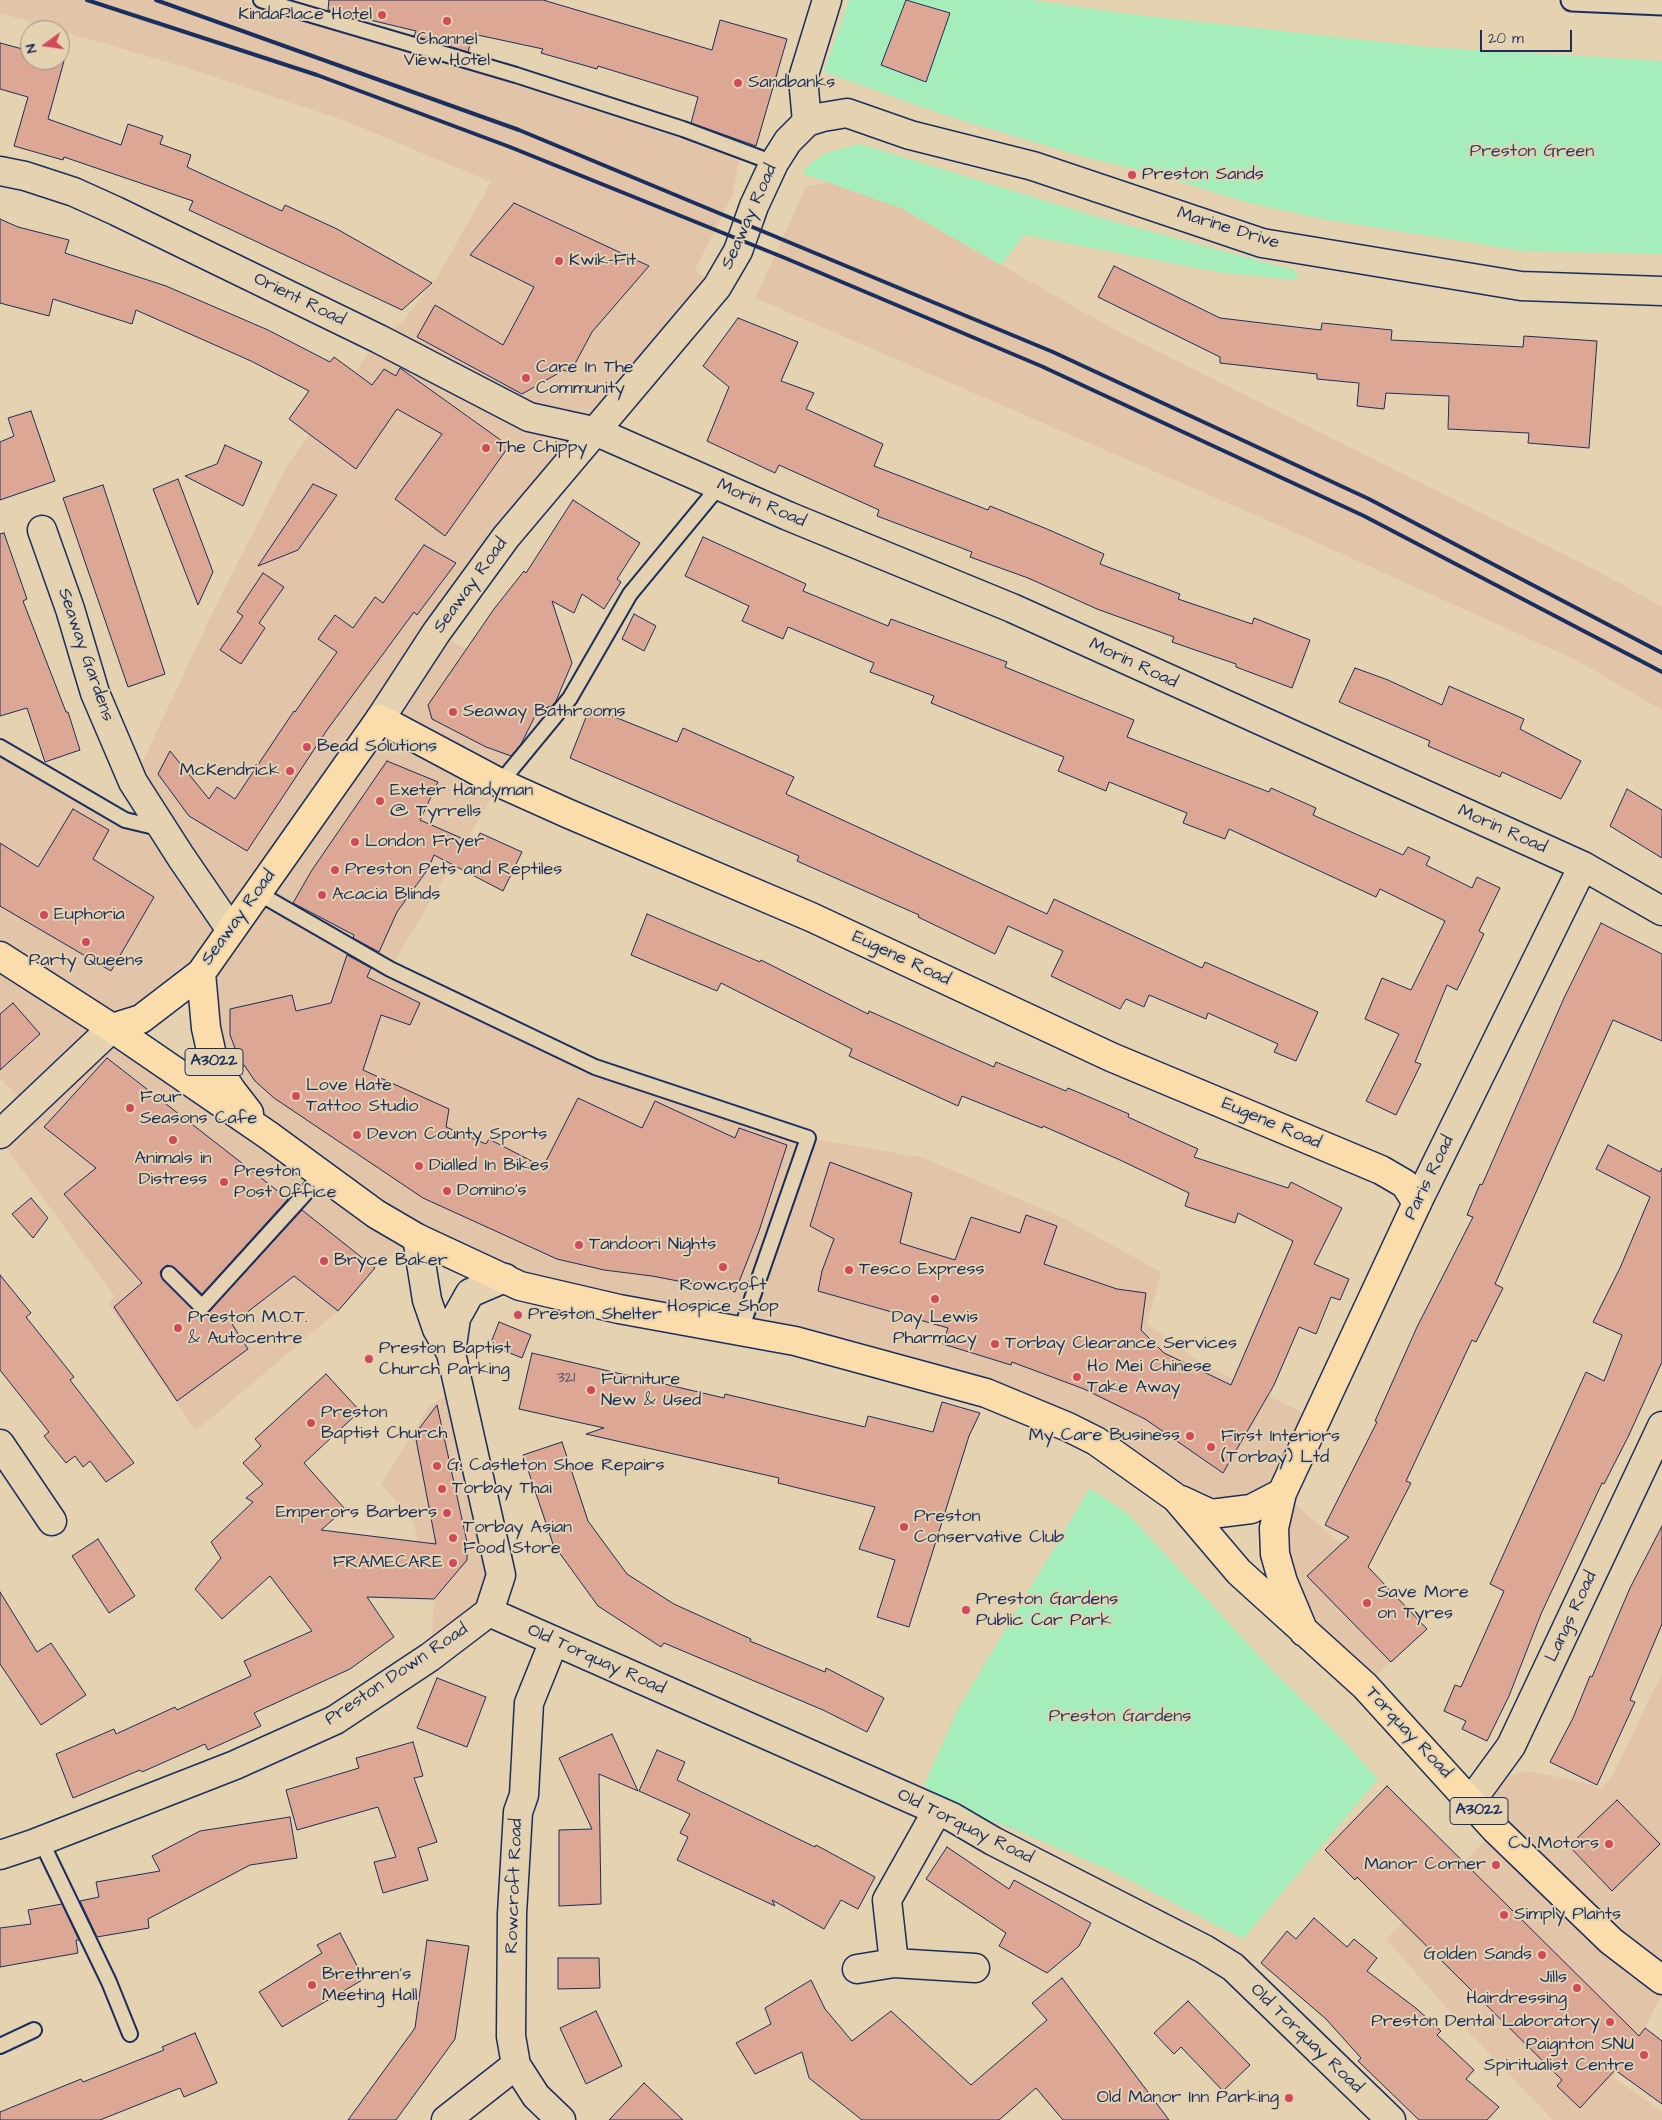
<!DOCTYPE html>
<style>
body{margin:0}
#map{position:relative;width:1662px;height:2120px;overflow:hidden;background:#e4d2b0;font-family:"Architects Daughter",sans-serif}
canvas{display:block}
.north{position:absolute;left:20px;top:20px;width:50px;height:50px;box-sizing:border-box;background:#e4d2b0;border:1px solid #94918f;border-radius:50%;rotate:256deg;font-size:14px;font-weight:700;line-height:20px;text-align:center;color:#1b2f5e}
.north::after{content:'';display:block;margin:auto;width:18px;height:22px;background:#d1495b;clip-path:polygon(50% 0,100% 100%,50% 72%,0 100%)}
.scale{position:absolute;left:1480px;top:30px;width:92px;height:22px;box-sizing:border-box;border:2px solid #1b2f5e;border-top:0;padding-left:6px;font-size:15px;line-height:18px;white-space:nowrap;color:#1b2f5e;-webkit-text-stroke:4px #e4d2b0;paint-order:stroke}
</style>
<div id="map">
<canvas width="1662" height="2120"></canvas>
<div class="north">N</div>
<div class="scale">20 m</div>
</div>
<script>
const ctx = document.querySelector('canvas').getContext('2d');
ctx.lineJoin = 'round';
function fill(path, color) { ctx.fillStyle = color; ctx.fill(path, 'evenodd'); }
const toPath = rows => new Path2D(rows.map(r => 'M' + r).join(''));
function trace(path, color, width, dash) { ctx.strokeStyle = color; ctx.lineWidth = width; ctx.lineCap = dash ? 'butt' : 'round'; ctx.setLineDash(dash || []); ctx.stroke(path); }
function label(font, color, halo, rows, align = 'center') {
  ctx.font = font + ' "Architects Daughter",sans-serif'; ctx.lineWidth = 4; ctx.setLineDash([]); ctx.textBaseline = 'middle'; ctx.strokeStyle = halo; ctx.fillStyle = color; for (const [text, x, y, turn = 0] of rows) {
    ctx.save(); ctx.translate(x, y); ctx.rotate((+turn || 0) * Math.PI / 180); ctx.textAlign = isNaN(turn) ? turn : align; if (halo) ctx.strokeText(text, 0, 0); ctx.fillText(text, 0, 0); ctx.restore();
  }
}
fill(toPath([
 [0,0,241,0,491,74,741,153,732,196,695,270,717,287,436,634,570,698,500,783,390,969,595,1067,808,1138,924,1158,1061,1217,1161,1272,1147,1324,1204,1365,1316,1419,1282,1493,1335,1539,1343,1542,1427,1629,1365,1686,1304,1632,1283,1582,1282,1494,1230,1512,1068,1427,619,1309,417,1238,375,1268,338,1311,196,1431,108,1303,115,1297,0,1139,29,1107,0,1079,0,745,179,856,133,782,211,616,286,467,379,339,404,320,439,274,491,182,348,122,184,67,0,13],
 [200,973,232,1091,113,1028],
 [827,182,901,208,1117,331,1607,576,1662,607,1662,710,1578,661,1285,528,755,298,806,187],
 [459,1385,501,1575,489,1612,430,1657,434,1604,413,1522,381,1484,429,1407],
 [1662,1673,1662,1994,1645,2028,1615,2070,1615,2079,1662,2111,1662,2120,1553,2120,1457,2020,1386,1939,1496,1830,1471,1801,1485,1781,1531,1771,1588,1784,1601,1789,1613,1775]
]), '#e2c5a8');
fill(toPath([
 [849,0,1029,0,1138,15,1426,47,1662,61,1662,254,1523,251,1322,219,1250,203,1159,175,1073,154,948,116,824,72],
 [860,144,1108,220,1297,271,1297,280,1223,273,1024,235,1001,265,901,208,802,173,811,163,826,153],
 [1090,1488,1127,1513,1272,1670,1339,1736,1378,1779,1243,1939,1112,1871,1006,1826,952,1808,935,1799,924,1785,958,1709]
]), '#a5edba');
const building = toPath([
 [329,0,543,0,712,50,720,20,787,39,756,146,691,123,698,97,598,66,597,69,541,53,543,49,473,34,468,52,414,36,416,31,328,10,329,0],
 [906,0,950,13,926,82,881,65,906,0],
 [0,43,30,51,30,60,64,61,48,119,121,145,128,124,163,136,160,144,191,155,187,167,282,211,285,205,337,229,432,283,402,310,189,210,193,201,64,157,63,160,14,146,28,97,0,89,0,43],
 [514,203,649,266,592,332,570,373,564,370,522,394,417,337,435,305,503,345,534,287,470,255,514,203],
 [0,219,18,227,69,240,65,253,166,286,268,330,330,362,334,357,372,385,384,369,396,376,400,368,509,446,445,536,395,499,442,434,397,409,356,469,289,419,309,391,251,361,136,310,132,324,53,299,49,316,0,303,0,219],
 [1114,266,1220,318,1321,330,1322,323,1392,330,1391,340,1523,347,1524,336,1597,341,1589,448,1528,443,1529,433,1448,429,1449,396,1386,393,1384,409,1357,406,1359,383,1317,379,1317,374,1220,363,1220,357,1098,297,1114,266],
 [738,318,798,342,781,381,814,393,806,409,883,444,874,466,988,510,990,506,1047,529,1104,554,1100,564,1180,594,1178,599,1252,624,1254,618,1310,640,1292,688,1236,667,1236,664,1172,642,1174,637,1097,609,1028,578,970,557,972,552,877,516,879,510,779,465,775,473,707,441,729,387,703,366,738,318],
 [31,411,55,481,0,500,0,442,14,436,8,418,31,411],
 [225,445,262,462,243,506,185,476,217,464,225,445],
 [178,479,213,572,198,605,153,489,178,479],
 [313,484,337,495,298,550,258,566,313,484],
 [103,485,165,674,128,687,63,498,103,485],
 [573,500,640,543,617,579,621,582,604,609,582,594,574,613,552,601,572,663,556,701,552,706,538,710,521,744,511,756,486,747,432,719,428,705,494,609,524,571,526,573,573,500],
 [4,533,27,599,23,601,66,712,68,712,80,750,45,762,27,708,0,716,0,534,4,533],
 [703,537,806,584,803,591,888,626,891,619,1007,662,1005,667,1134,720,1127,737,1269,792,1271,788,1316,808,1313,815,1403,855,1408,847,1430,857,1426,865,1472,888,1477,877,1500,888,1479,931,1484,934,1457,990,1447,985,1415,1062,1421,1064,1396,1115,1366,1101,1399,1034,1365,1019,1382,978,1411,990,1445,921,1380,889,1376,897,1229,829,1225,839,1183,823,1187,813,1109,782,1106,791,1058,771,1064,757,931,703,934,696,870,672,874,663,788,627,783,639,742,621,749,606,685,576,703,537],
 [424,545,456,563,417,615,414,612,327,730,247,851,189,816,158,774,170,751,209,799,217,787,235,799,294,711,295,712,337,652,318,639,335,615,353,628,375,597,383,603,424,545],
 [263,573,284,587,259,623,265,628,241,664,220,650,243,616,237,612,263,573],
 [634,614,656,626,644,651,622,639,634,614],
 [1355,668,1388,680,1442,705,1449,686,1524,719,1520,729,1581,761,1561,799,1502,772,1500,777,1428,746,1430,741,1339,702,1355,668],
 [590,707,677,742,683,728,794,777,786,794,1047,914,1054,899,1202,968,1205,962,1318,1012,1296,1061,1274,1052,1278,1044,1208,1013,1206,1019,1149,995,1144,1007,1126,999,1120,1009,1051,976,1063,951,1008,926,995,954,918,917,919,915,797,861,799,856,570,758,590,707],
 [387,761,438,782,420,820,475,844,480,833,522,852,503,891,434,855,428,869,397,912,379,952,353,938,354,935,293,903,312,870,387,761],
 [1627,789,1662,810,1662,858,1610,826,1627,789],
 [73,809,109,830,93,859,154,897,111,971,0,906,0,843,38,867,73,809],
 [647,914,760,962,761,960,868,1014,869,1011,994,1067,996,1062,1066,1091,1068,1088,1129,1114,1128,1117,1198,1149,1194,1157,1288,1188,1291,1182,1342,1208,1314,1264,1349,1279,1340,1300,1331,1297,1316,1334,1299,1327,1274,1385,1223,1473,1145,1419,1084,1389,1012,1362,1011,1365,943,1344,948,1328,818,1291,822,1271,834,1239,810,1226,830,1162,912,1193,900,1243,955,1260,971,1217,1020,1233,1026,1215,1057,1226,1044,1264,1117,1289,1146,1293,1141,1330,1164,1353,1231,1385,1293,1241,1238,1213,1235,1223,1185,1206,1189,1193,1120,1160,1043,1126,1042,1128,962,1096,958,1106,849,1056,852,1049,721,983,717,991,631,955,647,914],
 [1601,923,1662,954,1662,1041,1613,1020,1495,1284,1503,1288,1476,1342,1472,1340,1406,1481,1411,1483,1368,1567,1427,1629,1391,1662,1307,1576,1349,1537,1325,1525,1377,1422,1375,1421,1417,1327,1473,1217,1467,1215,1480,1184,1482,1185,1564,998,1601,923],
 [347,955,371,968,367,977,420,1003,410,1025,381,1015,363,1070,449,1109,446,1127,486,1144,489,1139,543,1167,578,1098,642,1128,655,1101,735,1138,739,1128,787,1145,759,1231,735,1292,652,1276,604,1270,557,1259,423,1198,274,1098,255,1081,244,1065,238,1065,238,1056,230,1035,230,1009,292,995,296,1011,331,1003,347,955],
 [13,1003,40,1034,0,1070,0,1014,13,1003],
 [107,1058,288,1199,202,1294,175,1268,167,1265,163,1268,160,1272,163,1280,196,1313,200,1316,208,1313,302,1210,375,1268,338,1311,294,1276,232,1324,248,1349,177,1401,114,1307,142,1283,64,1194,96,1168,44,1127,107,1058],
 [1608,1145,1660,1172,1662,1168,1662,1362,1628,1437,1604,1484,1602,1483,1541,1614,1509,1696,1487,1741,1462,1729,1466,1721,1444,1711,1455,1685,1461,1687,1504,1591,1490,1584,1586,1372,1604,1381,1622,1335,1593,1322,1620,1268,1650,1197,1596,1169,1608,1145],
 [31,1198,48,1218,33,1238,12,1214,31,1198],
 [0,1275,31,1313,26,1317,74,1377,70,1380,134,1463,106,1482,90,1461,83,1467,75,1456,66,1463,44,1436,49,1432,0,1370,0,1275],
 [499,1322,531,1335,522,1358,490,1345,499,1322],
 [532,1353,724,1398,725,1394,865,1427,868,1416,933,1432,942,1402,980,1413,969,1436,909,1627,877,1617,895,1560,859,1549,875,1507,778,1483,779,1478,586,1434,604,1428,519,1409,532,1353],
 [326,1374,360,1411,304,1463,345,1509,321,1530,436,1544,415,1434,437,1405,467,1542,467,1560,434,1599,367,1597,394,1637,350,1669,254,1713,261,1726,208,1750,205,1744,142,1772,140,1770,73,1798,56,1754,114,1729,116,1734,175,1707,177,1710,251,1676,244,1661,312,1631,270,1576,222,1619,195,1589,221,1558,211,1542,253,1502,246,1498,263,1484,243,1463,261,1446,255,1439,326,1374],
 [562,1442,588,1521,627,1574,674,1604,751,1639,750,1641,825,1672,826,1668,884,1698,867,1732,823,1710,664,1643,661,1647,598,1606,553,1544,523,1455,562,1442],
 [1662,1526,1662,1624,1630,1700,1635,1702,1597,1785,1550,1762,1573,1718,1590,1676,1592,1677,1630,1588,1662,1526],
 [98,1539,135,1596,109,1613,72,1556,98,1539],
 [0,1592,37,1652,51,1643,86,1695,41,1725,0,1664,0,1592],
 [437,1678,486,1697,467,1747,417,1728,437,1678],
 [612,1734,638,1791,599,1774,601,1904,559,1906,559,1830,592,1829,559,1758,612,1734],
 [413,1742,423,1776,414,1778,437,1842,418,1848,428,1880,383,1893,374,1862,396,1857,378,1807,297,1830,286,1790,359,1768,356,1758,413,1742],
 [657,1750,685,1762,677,1780,815,1847,816,1845,875,1877,858,1909,841,1900,824,1929,772,1900,775,1906,677,1860,688,1837,680,1833,690,1814,639,1791,657,1750],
 [1387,1786,1639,2036,1645,2028,1662,2041,1662,2104,1615,2070,1580,2108,1557,2086,1562,2080,1357,1877,1355,1880,1325,1850,1387,1786],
 [1617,1800,1660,1844,1612,1891,1569,1846,1617,1800],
 [290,1817,297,1858,250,1865,148,1919,149,1928,97,1937,80,1901,99,1897,96,1882,160,1871,152,1856,200,1831,290,1817],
 [947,1847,1009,1889,1014,1880,1091,1923,1079,1946,1047,1973,999,1946,1006,1933,926,1879,947,1847],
 [62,1904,79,1940,76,1940,78,1953,0,1967,0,1928,31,1924,28,1910,62,1904],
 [1314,1918,1347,1947,1354,1939,1377,1958,1367,1971,1417,2009,1441,2031,1437,2035,1474,2070,1466,2079,1499,2107,1487,2120,1419,2120,1358,2061,1361,2058,1326,2019,1261,1963,1287,1931,1296,1939,1314,1918],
 [340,1933,364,1979,282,2027,259,1992,322,1953,317,1945,340,1933],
 [427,1940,469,1946,455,2039,396,2120,348,2120,415,2028,427,1940],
 [558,1958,599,1958,600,1988,558,1989,558,1958],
 [1062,1978,1169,2120,1063,2120,1036,2088,999,2120,862,2120,809,2078,802,2052,755,2074,736,2043,771,2024,765,2008,811,1980,825,2009,852,2041,891,2011,971,2085,1047,2020,1032,2003,1062,1978],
 [1188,2001,1250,2065,1223,2091,1181,2047,1174,2054,1154,2033,1188,2001],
 [596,2011,622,2066,586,2084,560,2028,596,2011],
 [195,2033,217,2083,184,2097,180,2088,100,2120,0,2120,0,2112,81,2079,83,2082,164,2050,162,2047,195,2033],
 [644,2083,683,2120,609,2120,644,2083]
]);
fill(building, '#dda795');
trace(building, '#1b2f5e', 1);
const service = toPath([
 [261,0,516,75,683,129,774,163],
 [0,747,125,820,163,829],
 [500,783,570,698,630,594,720,485],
 [258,893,390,969,595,1067,808,1138,741,1330],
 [169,1274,202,1307,322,1175],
 [41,1841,109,1982,130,2034],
 [0,2046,34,2030]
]);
const pedestrian = toPath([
 [1572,0,1662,4]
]);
const minor = toPath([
 [807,122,803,78,827,0],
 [0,171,25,176,74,192,116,211,379,339,529,417,597,432,788,516,1012,608,1583,866,1662,911],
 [42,530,70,609,95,693,133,782,181,857,231,930],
 [1417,1203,1583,866],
 [0,1444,52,1521],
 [554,1641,529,1703,524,1795,518,1812,512,1914,511,2036,516,2065,536,2096,561,2120],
 [1471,1801,1511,1746,1662,1426],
 [937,1811,887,1900,894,1963,975,1968],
 [857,1969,894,1963],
 [446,2120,516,2065]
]);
const tertiary = toPath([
 [0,1134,112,1028],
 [451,1353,456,1318,470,1293,505,1278],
 [489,1612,952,1817,993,1841,1204,1949,1233,1967,1391,2120],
 [0,1855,33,1844,235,1765,335,1720,430,1657,489,1612,501,1575,451,1353,437,1329,427,1300,417,1238]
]);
const secondary = toPath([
 [380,719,436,633,506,537,717,287,738,251,754,206,774,163,788,141,807,122,823,117,847,113,910,135,1033,166,1262,243,1521,286,1662,291]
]);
const primary = toPath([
 [0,956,112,1028,268,1135,376,1214,417,1238,520,1286,619,1309,795,1341,986,1393,1068,1427,1096,1441,1176,1498,1239,1572,1365,1686,1496,1830,1611,1941,1662,1980],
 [201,973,206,1028,214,1064,232,1091,249,1113],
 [112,1028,141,1019,201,973,380,719,500,783,569,814,811,917,1111,1057,1381,1170,1405,1184,1417,1203,1282,1493,1274,1528,1275,1554,1283,1582,1304,1632],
 [1181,1500,1211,1514,1251,1509,1282,1493]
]);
trace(service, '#1b2f5e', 18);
trace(pedestrian, '#1b2f5e', 25);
trace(minor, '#1b2f5e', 31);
trace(tertiary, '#1b2f5e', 31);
trace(secondary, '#1b2f5e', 31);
trace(primary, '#1b2f5e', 31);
trace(service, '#e4d2b0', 14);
trace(pedestrian, '#e4d2b0', 21);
trace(minor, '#e4d2b0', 28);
trace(tertiary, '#e4d2b0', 28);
trace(secondary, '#e4d2b0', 28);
trace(primary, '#faddab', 28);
trace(toPath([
 [87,0,317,75,510,147,785,258,1041,366,1364,516,1662,672],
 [156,0,519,130,1053,352,1369,499,1662,653]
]), '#1b2f5e', 4);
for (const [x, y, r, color] of [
 [382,15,5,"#d1495b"],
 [447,21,5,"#d1495b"],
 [738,83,5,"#d1495b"],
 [1132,175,5,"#d1495b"],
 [559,261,5,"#d1495b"],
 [526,378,5,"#d1495b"],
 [486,448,5,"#d1495b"],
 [453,712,5,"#d1495b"],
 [307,747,5,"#d1495b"],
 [290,771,5,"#d1495b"],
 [380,801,5,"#d1495b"],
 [355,842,5,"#d1495b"],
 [335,870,5,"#d1495b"],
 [322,895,5,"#d1495b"],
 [44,915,5,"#d1495b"],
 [86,942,5,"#d1495b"],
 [296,1096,5,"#d1495b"],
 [130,1108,5,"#d1495b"],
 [357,1135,5,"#d1495b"],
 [173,1140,5,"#d1495b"],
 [419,1166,5,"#d1495b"],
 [224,1182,5,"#d1495b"],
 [447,1191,5,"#d1495b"],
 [579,1245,5,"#d1495b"],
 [324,1261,5,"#d1495b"],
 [723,1267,5,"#d1495b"],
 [849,1270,5,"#d1495b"],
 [935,1299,5,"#d1495b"],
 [518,1315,5,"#d1495b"],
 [178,1328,5,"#d1495b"],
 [995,1344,5,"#d1495b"],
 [369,1359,5,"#d1495b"],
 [1077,1377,5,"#d1495b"],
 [591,1390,5,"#d1495b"],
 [311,1423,5,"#d1495b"],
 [1190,1436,5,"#d1495b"],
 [1211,1447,5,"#d1495b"],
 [437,1466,5,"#d1495b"],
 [442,1489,5,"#d1495b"],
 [447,1513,5,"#d1495b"],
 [904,1527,5,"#d1495b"],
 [453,1538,5,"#d1495b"],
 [453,1563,5,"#d1495b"],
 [1367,1603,5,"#d1495b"],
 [966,1610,5,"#d1495b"],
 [1609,1844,5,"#d1495b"],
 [1496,1865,5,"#d1495b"],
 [1504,1915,5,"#d1495b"],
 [1542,1955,5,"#d1495b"],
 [312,1985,5,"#d1495b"],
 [1577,1988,5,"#d1495b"],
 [1610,2022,5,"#d1495b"],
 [1644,2055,5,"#d1495b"],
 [1289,2098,5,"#d1495b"]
]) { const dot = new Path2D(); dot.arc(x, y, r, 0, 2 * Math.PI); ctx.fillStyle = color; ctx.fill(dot); trace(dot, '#e4d2b0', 2); }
label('15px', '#4c4d6c', null, [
 ["321",566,1379]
]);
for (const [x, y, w] of [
 [214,1062,58],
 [1479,1811,58]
]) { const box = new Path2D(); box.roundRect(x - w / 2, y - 13.5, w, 27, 4); ctx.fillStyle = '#e4d2b0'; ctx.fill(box); trace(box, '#1b2f5e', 1); }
label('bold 16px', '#1b2f5e', null, [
 ["A3022",214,1062],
 ["A3022",1479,1811]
]);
label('18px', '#1b2f5e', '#e4d2b0', [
 ["KindaPlace Hotel",372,15,"right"],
 ["Channel",447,40,"center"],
 ["View Hotel",447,61,"center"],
 ["Sandbanks",748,83],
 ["Preston Sands",1142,175],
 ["Kwik-Fit",569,261],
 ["Care In The",536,368],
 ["Community",536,389],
 ["The Chippy",496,448],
 ["Seaway Bathrooms",463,712],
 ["Bead Solutions",317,747],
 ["McKendrick",280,771,"right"],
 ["Exeter Handyman",390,791],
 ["@ Tyrrells",390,812],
 ["London Fryer",365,842],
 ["Preston Pets and Reptiles",345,870],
 ["Acacia Blinds",332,895],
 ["Euphoria",54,915],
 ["Party Queens",86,961,"center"],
 ["Love Hate",306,1086],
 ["Tattoo Studio",306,1107],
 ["Four",140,1098],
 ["Seasons Cafe",140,1119],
 ["Devon County Sports",367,1135],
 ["Animals in",173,1159,"center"],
 ["Distress",173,1180,"center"],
 ["Dialled In Bikes",429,1166],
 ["Preston",234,1172],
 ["Post Office",234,1193],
 ["Domino's",457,1191],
 ["Tandoori Nights",589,1245],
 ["Bryce Baker",334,1261],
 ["Tesco Express",859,1270],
 ["Rowcroft",723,1286,"center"],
 ["Hospice Shop",723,1307,"center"],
 ["Preston Shelter",528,1315],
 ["Preston M.O.T.",188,1318],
 ["& Autocentre",188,1339],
 ["Day Lewis",935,1318,"center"],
 ["Pharmacy",935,1339,"center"],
 ["Torbay Clearance Services",1005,1344],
 ["Preston Baptist",379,1349],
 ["Church Parking",379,1370],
 ["Ho Mei Chinese",1087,1367],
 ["Take Away",1087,1388],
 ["Furniture",601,1380],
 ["New & Used",601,1401],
 ["Preston",321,1413],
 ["Baptist Church",321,1434],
 ["My Care Business",1180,1436,"right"],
 ["First Interiors",1221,1437],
 ["(Torbay) Ltd",1221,1458],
 ["G. Castleton Shoe Repairs",447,1466],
 ["Torbay Thai",452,1489],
 ["Emperors Barbers",437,1513,"right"],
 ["Preston",914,1517],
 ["Conservative Club",914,1538],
 ["Torbay Asian",463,1528],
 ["Food Store",463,1549],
 ["FRAMECARE",443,1563,"right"],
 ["Save More",1377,1593],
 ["on Tyres",1377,1614],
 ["Preston Gardens",976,1600],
 ["Public Car Park",976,1621],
 ["CJ Motors",1599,1844,"right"],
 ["Manor Corner",1486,1865,"right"],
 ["Simply Plants",1514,1915],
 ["Golden Sands",1532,1955,"right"],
 ["Brethren's",322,1975],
 ["Meeting Hall",322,1996],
 ["Jills",1567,1978,"right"],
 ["Hairdressing",1567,1999,"right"],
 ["Preston Dental Laboratory",1600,2022,"right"],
 ["Paignton SNU",1634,2045,"right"],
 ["Spiritualist Centre",1634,2066,"right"],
 ["Old Manor Inn Parking",1279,2098,"right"]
], 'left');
label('18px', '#294267', '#e4d2b0', [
 ["Preston Green",1532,152],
 ["Preston Gardens",1120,1717]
]);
label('18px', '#1b2f5e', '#e4d2b0', [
 ["Seaway Road",750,217,-66],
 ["Marine Drive",1228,229,17],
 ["Orient Road",299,300,26],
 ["Morin Road",761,504,24],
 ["Seaway Road",471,586,-54],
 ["Seaway Gardens",85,655,71],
 ["Morin Road",1133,664,25],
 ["Morin Road",1502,830,24],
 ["Seaway Road",239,918,-54],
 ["Eugene Road",901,959,25],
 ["Eugene Road",1271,1124,23],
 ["Paris Road",1430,1178,-64],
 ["Langs Road",1572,1617,-65],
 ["Old Torquay Road",596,1660,24],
 ["Preston Down Road",397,1675,-34],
 ["Torquay Road",1408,1733,47],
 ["Old Torquay Road",965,1827,26],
 ["Rowcroft Road",515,1886,-88],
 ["Old Torquay Road",1306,2039,44]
]);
</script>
